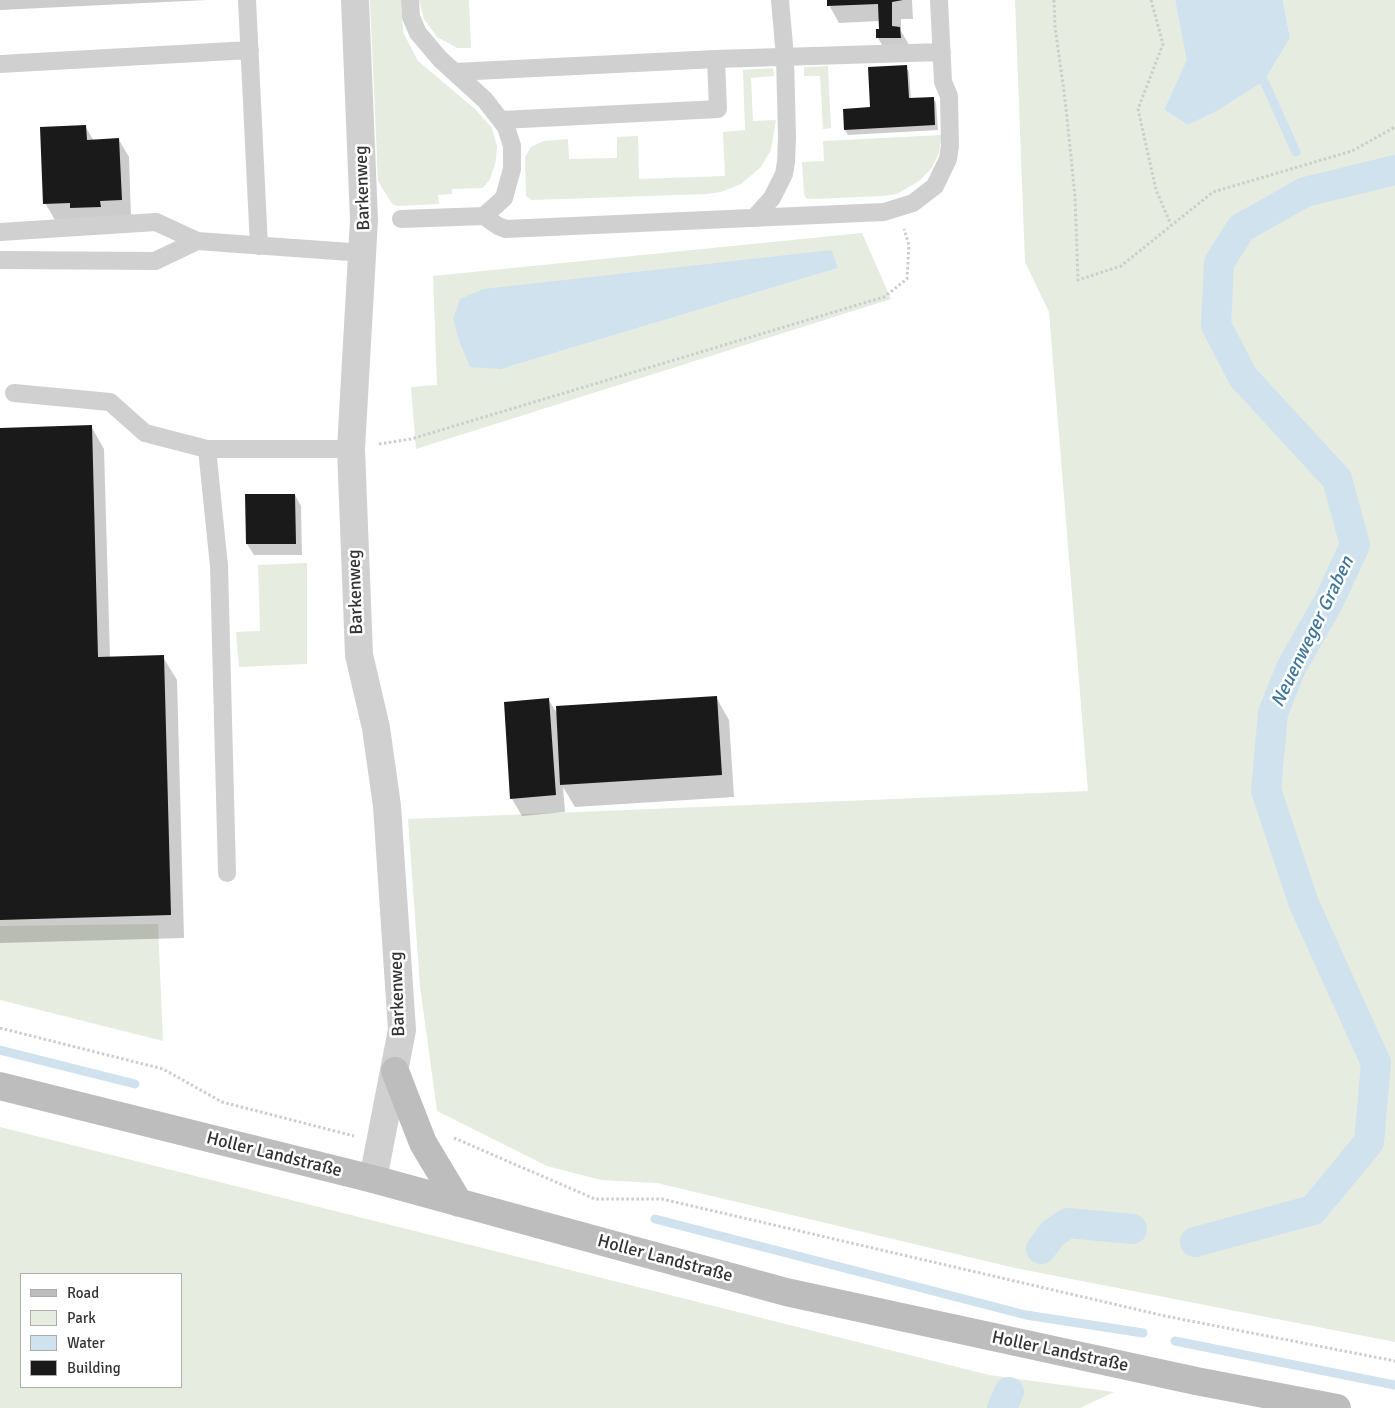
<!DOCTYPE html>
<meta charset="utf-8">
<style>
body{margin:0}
#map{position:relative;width:1395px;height:1408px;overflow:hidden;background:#fff;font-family:Signika,sans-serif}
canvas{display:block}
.legend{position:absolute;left:20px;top:1273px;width:162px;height:115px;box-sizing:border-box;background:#fff;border:1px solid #adadad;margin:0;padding:6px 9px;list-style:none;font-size:15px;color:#333}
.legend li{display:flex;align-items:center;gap:10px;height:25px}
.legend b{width:25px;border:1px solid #adadad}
</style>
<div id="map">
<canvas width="1395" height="1408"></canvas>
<ul class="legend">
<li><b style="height:6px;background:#bdbdbd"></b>Road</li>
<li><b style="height:14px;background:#e6ecdf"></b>Park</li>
<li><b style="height:14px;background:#cfe2ee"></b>Water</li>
<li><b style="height:14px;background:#1a1a1a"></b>Building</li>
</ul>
</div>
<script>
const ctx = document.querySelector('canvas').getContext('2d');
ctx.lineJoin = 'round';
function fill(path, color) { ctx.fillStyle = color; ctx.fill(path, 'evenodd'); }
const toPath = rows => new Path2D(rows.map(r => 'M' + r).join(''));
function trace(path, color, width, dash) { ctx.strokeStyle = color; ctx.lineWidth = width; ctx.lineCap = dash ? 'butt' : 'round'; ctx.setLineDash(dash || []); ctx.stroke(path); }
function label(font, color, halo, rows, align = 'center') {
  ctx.font = font + ' Signika,sans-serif'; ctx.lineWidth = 5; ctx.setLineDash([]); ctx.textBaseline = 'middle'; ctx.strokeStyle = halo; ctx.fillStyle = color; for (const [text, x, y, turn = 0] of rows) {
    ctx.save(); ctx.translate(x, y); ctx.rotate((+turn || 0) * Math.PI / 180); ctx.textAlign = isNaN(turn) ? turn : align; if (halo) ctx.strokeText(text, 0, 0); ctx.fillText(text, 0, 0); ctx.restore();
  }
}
fill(toPath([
 [370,0,401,0,403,32,418,61,475,109,492,128,497,146,496,161,490,179,483,188,452,189,452,194,438,195,439,204,397,206,392,204,378,181],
 [419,0,469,0,471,48,457,48,437,37,424,19],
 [1015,0,1175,0,1188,60,1164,110,1188,125,1219,110,1264,81,1290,38,1283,0,1395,0,1395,1342,1015,1268,657,1183,601,1180,547,1166,437,1111,420,986,408,819,1088,791,1049,312,1025,262],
 [828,66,831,128,823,129,820,76,804,76,804,67],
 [773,68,774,76,751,78,753,121,776,120,771,150,760,168,741,184,721,192,707,194,532,200,526,196,525,157,531,147,544,141,568,139,569,159,617,158,617,137,638,136,639,179,725,176,723,132,745,130,743,70],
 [942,135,939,153,932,168,919,181,897,194,883,196,811,199,806,198,804,194,802,162,824,161,823,141],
 [862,233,891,299,416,449,411,387,437,385,433,276],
 [832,250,838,268,501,369],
 [307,563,307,664,239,667,236,632,260,631,258,565],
 [158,924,163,1041,0,1000,0,926],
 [0,1127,989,1375,1114,1392,1080,1408,0,1408],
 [21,1274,181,1274,181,1387,21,1387]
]), '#e6ecdf');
fill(toPath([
 [1175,0,1283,0,1290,38,1264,81,1219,110,1188,125,1164,110,1187,60],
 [832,250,838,268,501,369,470,367,460,343,453,319,460,299,484,289]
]), '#cfe2ee');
fill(toPath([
 [0,0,207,0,0,10],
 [828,0,912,0,913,19,901,19,901,31,909,45,888,55,878,38,880,21,839,23,829,5],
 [906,67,909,72,911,99,933,98,936,103,938,130,848,135,845,130,871,109],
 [85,126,94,141,119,140,129,157,131,217,55,220,45,203],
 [91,426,104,449,110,658,163,657,177,680,184,938,0,943,0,429],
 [295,495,301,506,302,555,254,555,247,544,247,496],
 [716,697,729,720,734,797,575,807,563,787,565,812,522,816,512,799,548,699,558,715]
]), '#0003');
trace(toPath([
 [1264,81,1296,152],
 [0,1050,135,1084],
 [655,1219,1026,1315,1143,1333],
 [1175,1341,1395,1385]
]), '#cfe2ee', 9);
trace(toPath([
 [1195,1242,1313,1210,1369,1142,1376,1063,1304,904,1266,790,1273,713,1291,668,1329,601,1355,545,1337,479,1243,377,1216,325,1219,263,1241,228,1305,192,1395,170],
 [1041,1249,1053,1233,1068,1223,1132,1229],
 [1002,1408,1009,1392]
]), '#cfe2ee', 30);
fill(toPath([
 [827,0,903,0,892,2,892,26,900,27,901,38,876,38,876,29,879,29,878,4,827,6],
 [907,65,909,98,934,97,935,125,844,130,843,109,870,107,868,67],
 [86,125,87,140,119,138,122,200,100,201,101,207,70,208,70,203,43,204,40,127],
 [92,425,98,657,164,655,171,915,0,920,0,428],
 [245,494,295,494,296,544,246,544],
 [717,696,722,775,560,785,556,706],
 [549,698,556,795,510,799,504,702]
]), '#1a1a1a');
trace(toPath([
 [1054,0,1055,27,1065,99,1075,196,1078,280,1121,266,1213,192,1352,151,1395,127],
 [1151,0,1163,44,1138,109,1156,190,1172,227],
 [379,444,411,439,884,297,907,279,909,245,904,229],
 [0,1028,163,1069,222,1102,354,1136],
 [454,1138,595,1199,662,1199,1165,1316,1395,1361]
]), '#cdcdcd', 3, [2.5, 2.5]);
trace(toPath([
 [247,0,259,246],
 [716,59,942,52],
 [0,64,250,50],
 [455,72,716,59,718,109,502,120],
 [484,216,498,226,506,229,884,212,913,203,935,186,948,159,950,146,949,96,943,82,939,0],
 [754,218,772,198,784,174,786,162,787,137,785,57,780,0],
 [401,219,484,216,504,198,512,169,512,146,506,127,485,100,440,59,418,33,411,17,410,0],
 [0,232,156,222,197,241,364,253],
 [0,260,155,261,197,241],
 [14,393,110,402,145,433,207,449],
 [227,873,219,566,207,449,351,449]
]), '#d0d0d0', 18);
trace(toPath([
 [355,0,364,220,351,449,359,655,376,728,387,806,402,1030,373,1179]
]), '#d0d0d0', 28);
trace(toPath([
 [395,1071,423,1143,459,1203],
 [0,1086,373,1179,786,1292,1196,1381,1337,1408]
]), '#bdbdbd', 28);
label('18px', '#333', '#fff', [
 ["Barkenweg",363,188,-92],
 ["Barkenweg",356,592,-92],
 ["Barkenweg",398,994,-92],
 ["Holler Landstraße",274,1155,14],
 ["Holler Landstraße",665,1259,15],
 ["Holler Landstraße",1060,1352,12]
]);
label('italic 19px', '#3f7597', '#fff', [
 ["Neuenweger Graben",1313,632,-64]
]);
</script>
